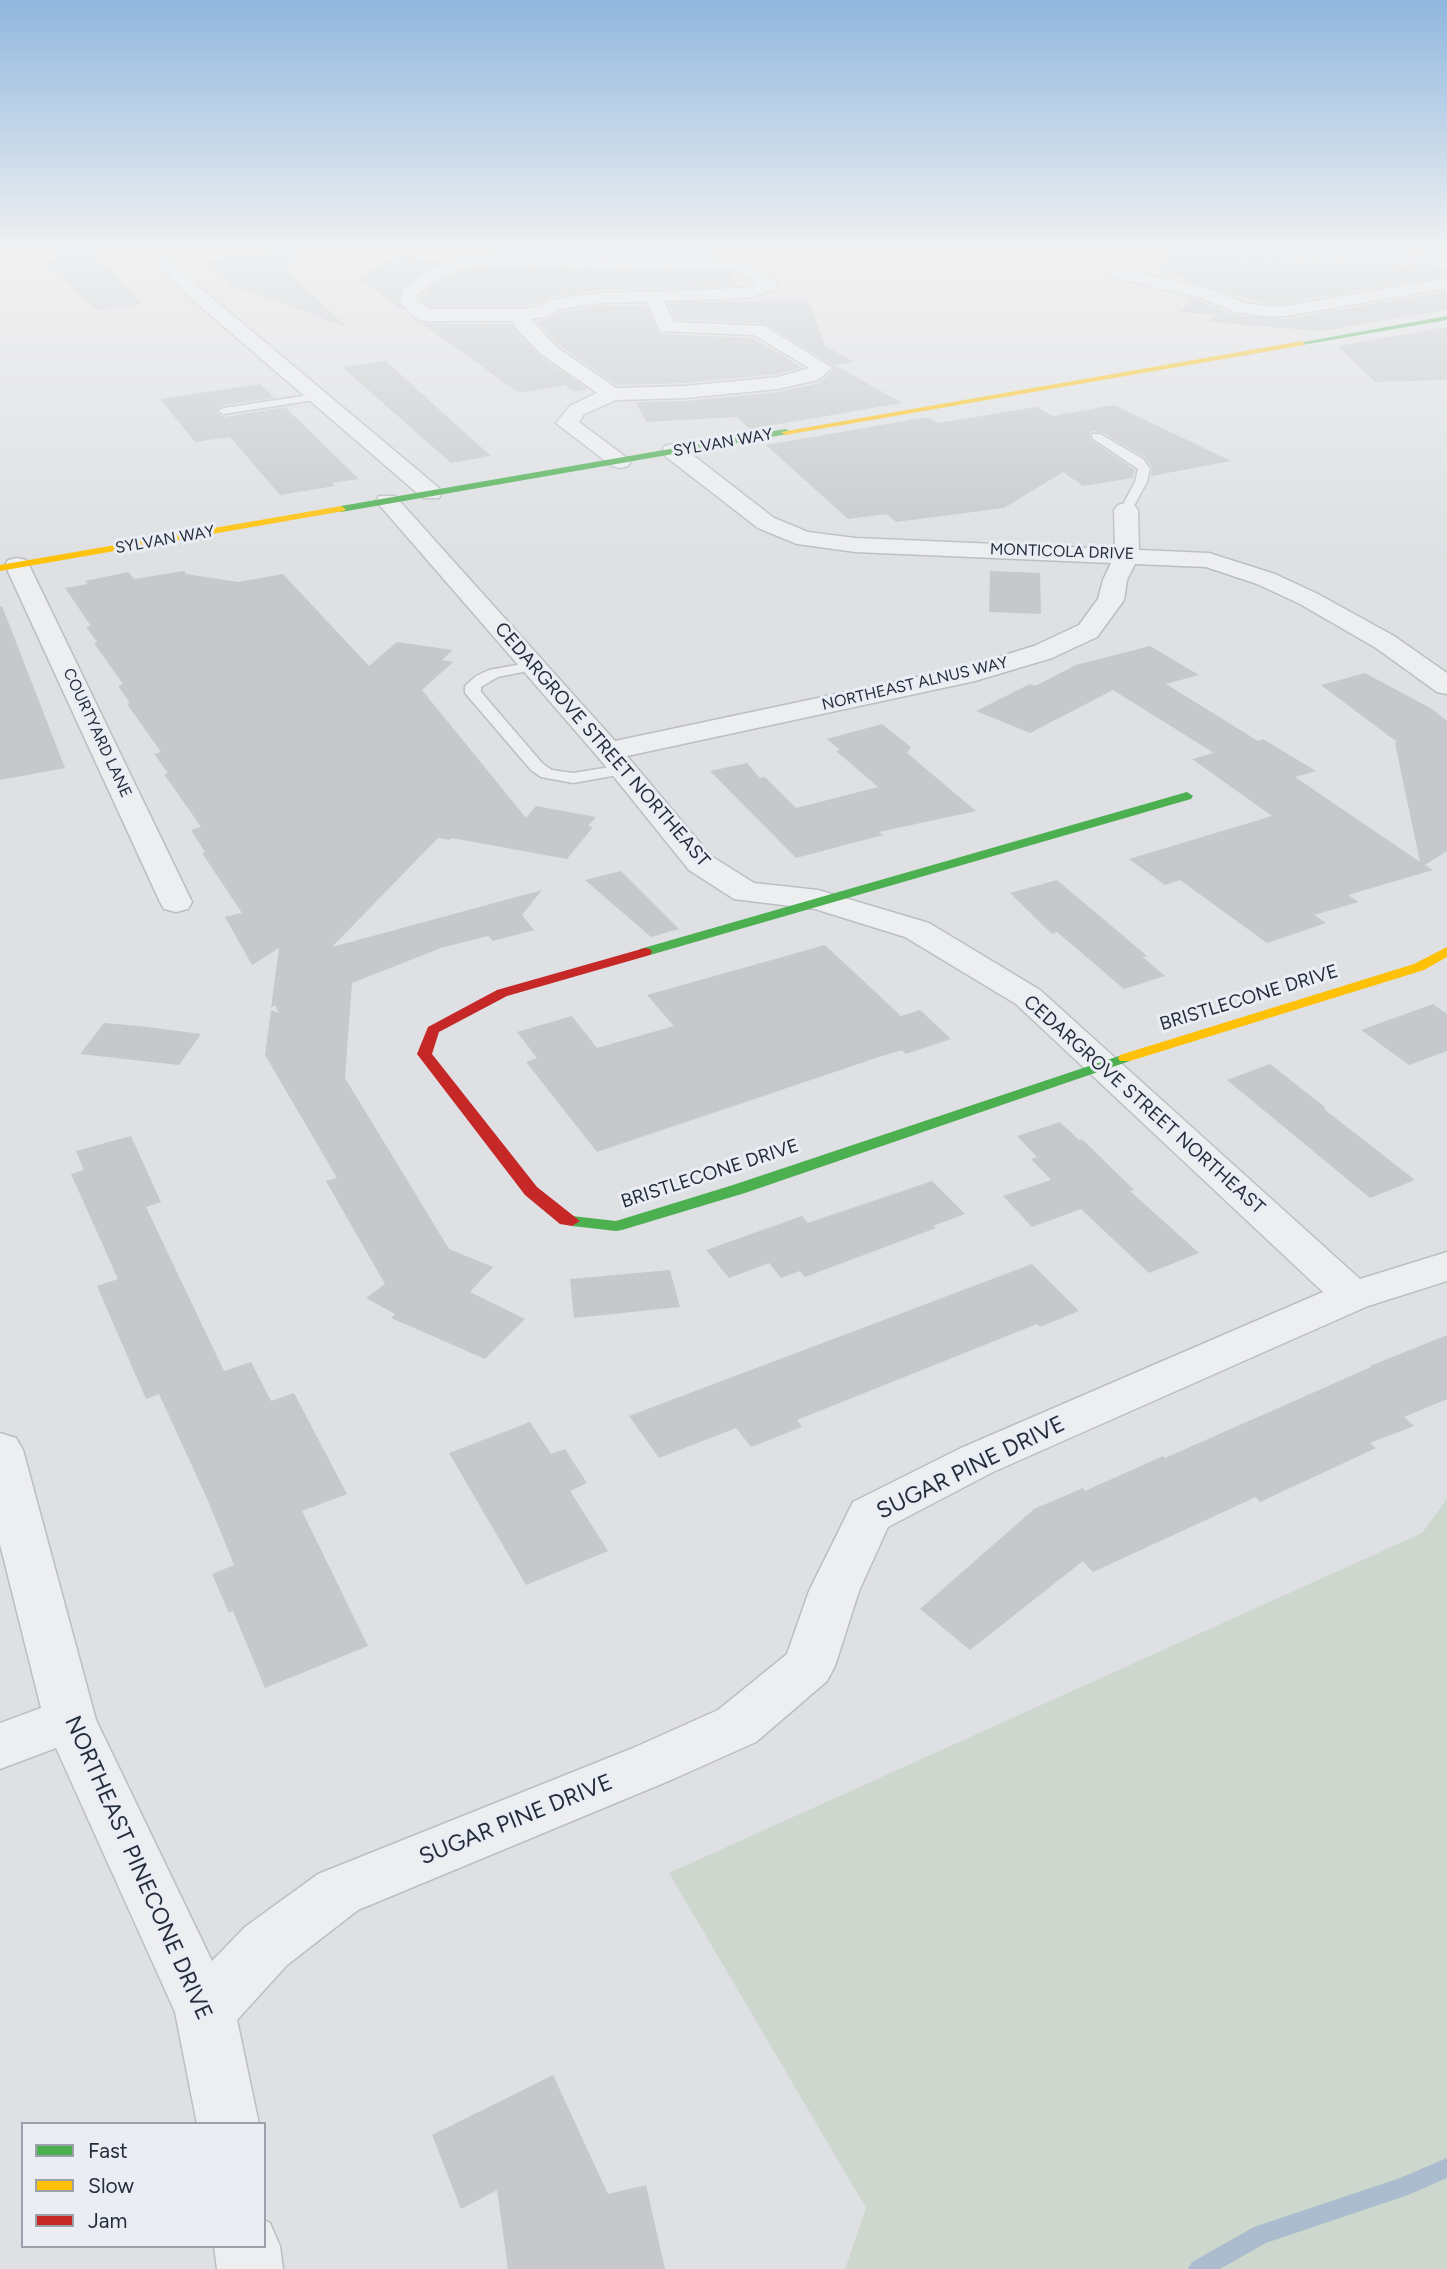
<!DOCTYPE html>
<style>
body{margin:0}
#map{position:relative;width:1447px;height:2269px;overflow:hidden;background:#dee0e3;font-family:Figtree,sans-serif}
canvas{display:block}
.legend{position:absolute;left:21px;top:2122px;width:245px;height:126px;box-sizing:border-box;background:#eaeef4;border:2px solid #9ba1aa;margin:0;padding:9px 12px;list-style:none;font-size:21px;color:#252d3c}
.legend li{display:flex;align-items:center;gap:14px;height:35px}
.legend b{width:35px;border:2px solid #9ba1aa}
</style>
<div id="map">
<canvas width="1447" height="2269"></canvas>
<ul class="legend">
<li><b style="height:9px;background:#4caf50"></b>Fast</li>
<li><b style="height:9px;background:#ffc107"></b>Slow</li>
<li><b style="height:9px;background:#c62828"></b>Jam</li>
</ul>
</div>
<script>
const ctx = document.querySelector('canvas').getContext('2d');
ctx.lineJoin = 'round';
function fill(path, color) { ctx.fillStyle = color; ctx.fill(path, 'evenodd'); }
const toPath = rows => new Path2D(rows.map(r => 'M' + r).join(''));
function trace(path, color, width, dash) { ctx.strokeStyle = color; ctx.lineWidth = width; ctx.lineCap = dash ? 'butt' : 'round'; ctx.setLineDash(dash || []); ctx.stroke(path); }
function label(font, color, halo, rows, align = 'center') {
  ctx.font = font + ' Figtree,sans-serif'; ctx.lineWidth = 6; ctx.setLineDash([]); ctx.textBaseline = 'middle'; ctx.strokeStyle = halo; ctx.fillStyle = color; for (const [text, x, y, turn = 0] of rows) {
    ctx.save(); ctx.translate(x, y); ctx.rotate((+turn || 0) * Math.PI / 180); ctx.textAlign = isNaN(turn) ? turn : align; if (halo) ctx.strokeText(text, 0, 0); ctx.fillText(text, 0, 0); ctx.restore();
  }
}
fill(toPath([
 [1447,1499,1447,2269,845,2269,866,2208,669,1873,1422,1533]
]), '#ced7ce');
fill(toPath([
 [1447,2158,1447,2178,1408,2195,1266,2243,1220,2269,1188,2269,1192,2262,1254,2227,1400,2178,1447,2158]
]), '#acbccf');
fill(toPath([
 [47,245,90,245,141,304,97,310,42,260,57,258],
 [496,245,707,246,717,259,490,254],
 [1303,245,1447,245,1447,256,1421,250],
 [305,246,286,269,348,328,247,290,237,290,202,260],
 [1169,254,1421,266,1447,271,1447,276,1286,303,1263,303,1185,281,1186,277,1158,274],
 [402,256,446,260,402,287,397,301,409,314,358,279,395,257],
 [505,269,728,273,737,286,599,290,555,296,537,304,521,306,430,306,421,299,430,288,454,274,470,270],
 [1447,291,1447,310,1321,331,1209,322,1215,315,1181,312,1191,298,1235,315,1286,319],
 [748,301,809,301,825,346,854,362,835,365,902,403,750,429,737,417,646,422,636,402,685,401,778,392,819,383,834,370,833,366,766,324,676,319,668,303],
 [645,305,660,334,753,338,802,367,778,374,685,383,616,385,557,344,536,321,549,319,561,312,599,306],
 [421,323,511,324,540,356,587,389,574,392,565,385,519,393],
 [1447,327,1447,380,1375,382,1338,346],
 [386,361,464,432,491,456,451,463,342,367],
 [260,384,275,398,224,405,216,412,224,417,285,407,359,479,332,483,335,486,280,495,230,437,195,442,160,399],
 [1114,405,1231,461,1151,476,1152,467,1144,457,1101,432,1092,431,1089,434,1091,440,1135,470,1133,478,1083,486,1063,472,1004,508,896,522,887,514,848,519,766,445,927,417,938,423,1036,407,1053,416],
 [184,571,186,574,238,582,283,574,369,666,397,642,453,650,442,660,453,662,422,690,526,818,536,806,596,817,588,826,593,827,567,859,452,838,449,840,438,838,332,947,542,890,522,915,534,930,493,941,488,936,441,948,352,983,345,1078,449,1249,493,1267,470,1292,525,1319,485,1359,391,1318,395,1314,366,1298,385,1284,326,1181,337,1178,265,1055,271,1010,279,1013,275,1005,271,1008,279,948,252,965,225,917,242,913,202,853,205,852,191,830,201,827,164,774,168,773,154,754,161,752,127,704,130,703,118,686,123,684,94,643,97,642,86,627,91,626,65,588,88,584,85,581,128,572,134,579],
 [990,571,1040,573,1041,614,989,612],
 [2,606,65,768,0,780,0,607],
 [1150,646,1199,675,1166,684,1258,741,1263,739,1316,771,1295,777,1420,862,1395,743,1397,742,1321,685,1365,673,1432,709,1447,721,1447,851,1425,865,1433,870,1348,895,1359,902,1314,915,1326,923,1267,943,1180,880,1165,885,1129,859,1272,816,1192,759,1214,753,1113,690,1030,733,976,711,1030,684,1035,686,1076,665],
 [882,724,911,747,907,753,976,811,879,832,883,835,796,858,710,771,747,763,760,778,765,777,796,808,878,787,836,751,840,750,827,739],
 [621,871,679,929,651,937,585,880],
 [1057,880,1147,956,1143,957,1165,976,1124,989,1057,932,1052,934,1010,893],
 [825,945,901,1016,920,1010,951,1039,906,1054,902,1050,882,1056,597,1152,526,1062,537,1058,517,1032,572,1016,597,1048,674,1026,647,995],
 [1433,1004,1447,1014,1447,1051,1409,1065,1361,1030],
 [104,1023,140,1026,201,1034,179,1065,80,1054],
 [1270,1064,1326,1108,1324,1109,1415,1180,1370,1198,1227,1080],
 [1060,1122,1079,1140,1082,1139,1134,1190,1130,1191,1199,1253,1149,1273,1081,1209,1032,1227,1003,1196,1051,1180,1031,1159,1037,1157,1017,1136],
 [131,1136,161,1202,146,1207,224,1371,251,1362,271,1401,294,1393,347,1494,302,1511,368,1646,265,1688,233,1611,229,1613,212,1574,234,1565,209,1503,159,1394,146,1399,97,1286,118,1279,71,1174,84,1170,76,1151],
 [932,1181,965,1214,933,1226,936,1228,805,1277,800,1271,781,1278,769,1263,729,1278,706,1250,802,1216,808,1223],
 [1032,1264,1079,1311,1040,1327,1037,1324,797,1420,802,1427,751,1447,736,1428,659,1458,629,1416],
 [670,1270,680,1307,574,1318,570,1279],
 [1447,1335,1447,1399,1404,1417,1414,1426,1370,1443,1376,1448,1260,1502,1256,1497,1093,1572,1083,1561,970,1650,920,1609,1034,1509,1083,1488,1085,1491,1163,1456,1165,1458,1371,1367,1370,1366],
 [530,1422,551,1454,565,1449,587,1483,570,1491,608,1551,526,1585,449,1453],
 [553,2075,608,2194,646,2185,665,2269,508,2269,497,2190,461,2209,432,2135]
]), '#c6c8cb');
const lane = toPath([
 [316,394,322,397,320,399,224,414,218,411,224,408,316,394],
 [1092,434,1100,434,1143,459,1150,469,1147,482,1130,513,1122,513,1120,510,1135,482,1138,469,1092,438,1092,434],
 [533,662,540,666,538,669,498,677,481,687,481,692,543,764,552,770,573,773,623,765,631,770,629,773,573,783,541,777,531,770,465,693,465,686,476,676,489,670,533,662]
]);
const street = toPath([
 [1167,245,1244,245,1421,253,1447,259,1447,269,1421,263,1174,252,1168,251,1167,245],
 [165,255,171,256,198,286,439,488,442,493,439,498,423,498,186,294,156,260,165,255],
 [505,256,749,262,775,281,778,285,775,289,749,298,664,301,674,322,765,326,832,368,818,380,778,389,685,398,616,400,584,414,579,422,631,461,628,466,620,468,612,466,556,423,570,406,597,393,541,354,517,329,513,321,424,321,417,319,400,302,403,289,441,264,470,257,505,256],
 [505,266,739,271,757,283,746,288,599,293,555,299,538,307,521,309,429,309,418,300,418,295,428,286,453,272,470,267,505,266],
 [647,302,660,331,754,335,809,368,778,377,685,386,616,388,555,346,531,319,549,316,560,309,599,303,647,302],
 [1119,268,1212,290,1245,303,1263,306,1286,306,1447,278,1447,288,1286,316,1263,316,1235,312,1200,298,1113,277,1110,273,1119,268],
 [673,444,681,446,774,518,808,532,855,538,1115,549,1114,510,1118,505,1126,503,1134,505,1138,510,1139,550,1209,553,1275,574,1318,594,1394,636,1447,673,1447,694,1437,692,1376,648,1300,604,1257,584,1206,567,1135,564,1127,580,1124,600,1097,637,1052,658,975,681,627,756,711,856,754,883,818,890,929,923,1040,990,1360,1279,1447,1252,1447,1281,1368,1306,993,1472,888,1527,859,1591,835,1666,827,1681,756,1742,671,1780,358,1910,287,1965,237,2020,259,2124,197,2124,175,2012,56,1748,0,1769,0,1723,41,1708,0,1544,0,1433,16,1438,23,1450,96,1720,212,1961,245,1927,318,1874,633,1748,718,1710,787,1654,809,1591,853,1502,961,1448,1323,1292,1016,1004,905,937,815,909,734,899,689,870,598,757,376,501,379,496,395,496,615,741,969,666,1034,646,1079,625,1098,599,1103,580,1111,563,855,552,797,544,758,528,665,456,662,451,665,446,673,444],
 [17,558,26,560,29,565,192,902,188,909,176,912,164,909,160,902,5,565,8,560,17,558],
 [264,2220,270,2223,280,2246,283,2269,217,2269,214,2246,264,2246,264,2220]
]);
trace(lane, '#bcbec1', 3);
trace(street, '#bcbec1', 3);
fill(lane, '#edeef0');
fill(street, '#edeef0');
fill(toPath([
 [1447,316,1447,320,1302,345,1298,343,1447,316],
 [785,429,788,430,788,434,341,512,336,509,341,506,785,429],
 [1187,792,1193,796,1191,799,650,955,640,955,638,952,640,949,1187,792],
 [1125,1054,1132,1058,1130,1061,745,1193,622,1230,616,1231,572,1226,564,1221,572,1216,616,1221,733,1185,1125,1054]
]), '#4caf50');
fill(toPath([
 [1302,341,1305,345,785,435,781,432,1302,341],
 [341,506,346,509,344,511,0,571,0,565,341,506],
 [1447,947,1447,957,1424,970,1130,1061,1120,1061,1118,1058,1120,1055,1414,964,1447,947]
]), '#ffc107');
fill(toPath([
 [645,948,650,949,652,952,650,955,507,996,439,1032,432,1054,537,1187,580,1221,572,1226,560,1224,525,1195,417,1054,428,1027,497,990,645,948]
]), '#c62828');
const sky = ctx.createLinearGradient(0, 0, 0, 563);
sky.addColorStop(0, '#90b7de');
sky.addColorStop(0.44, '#f0f1f2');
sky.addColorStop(1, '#f0f1f200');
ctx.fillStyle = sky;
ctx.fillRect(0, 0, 1447, 563);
label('16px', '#252d3c', '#eaeef4', [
 ["SYLVAN WAY",723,443,-10],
 ["SYLVAN WAY",165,540,-10],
 ["MONTICOLA DRIVE",1062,552,2],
 ["NORTHEAST ALNUS WAY",915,684,-13],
 ["COURTYARD LANE",97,733,65]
]);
label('19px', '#252d3c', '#eaeef4', [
 ["CEDARGROVE STREET NORTHEAST",602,745,49],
 ["BRISTLECONE DRIVE",1249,998,-17],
 ["CEDARGROVE STREET NORTHEAST",1144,1105,42],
 ["BRISTLECONE DRIVE",710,1174,-18]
]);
label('23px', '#252d3c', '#eaeef4', [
 ["SUGAR PINE DRIVE",971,1468,-26],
 ["SUGAR PINE DRIVE",516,1820,-22],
 ["NORTHEAST PINECONE DRIVE",138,1868,66]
]);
</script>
